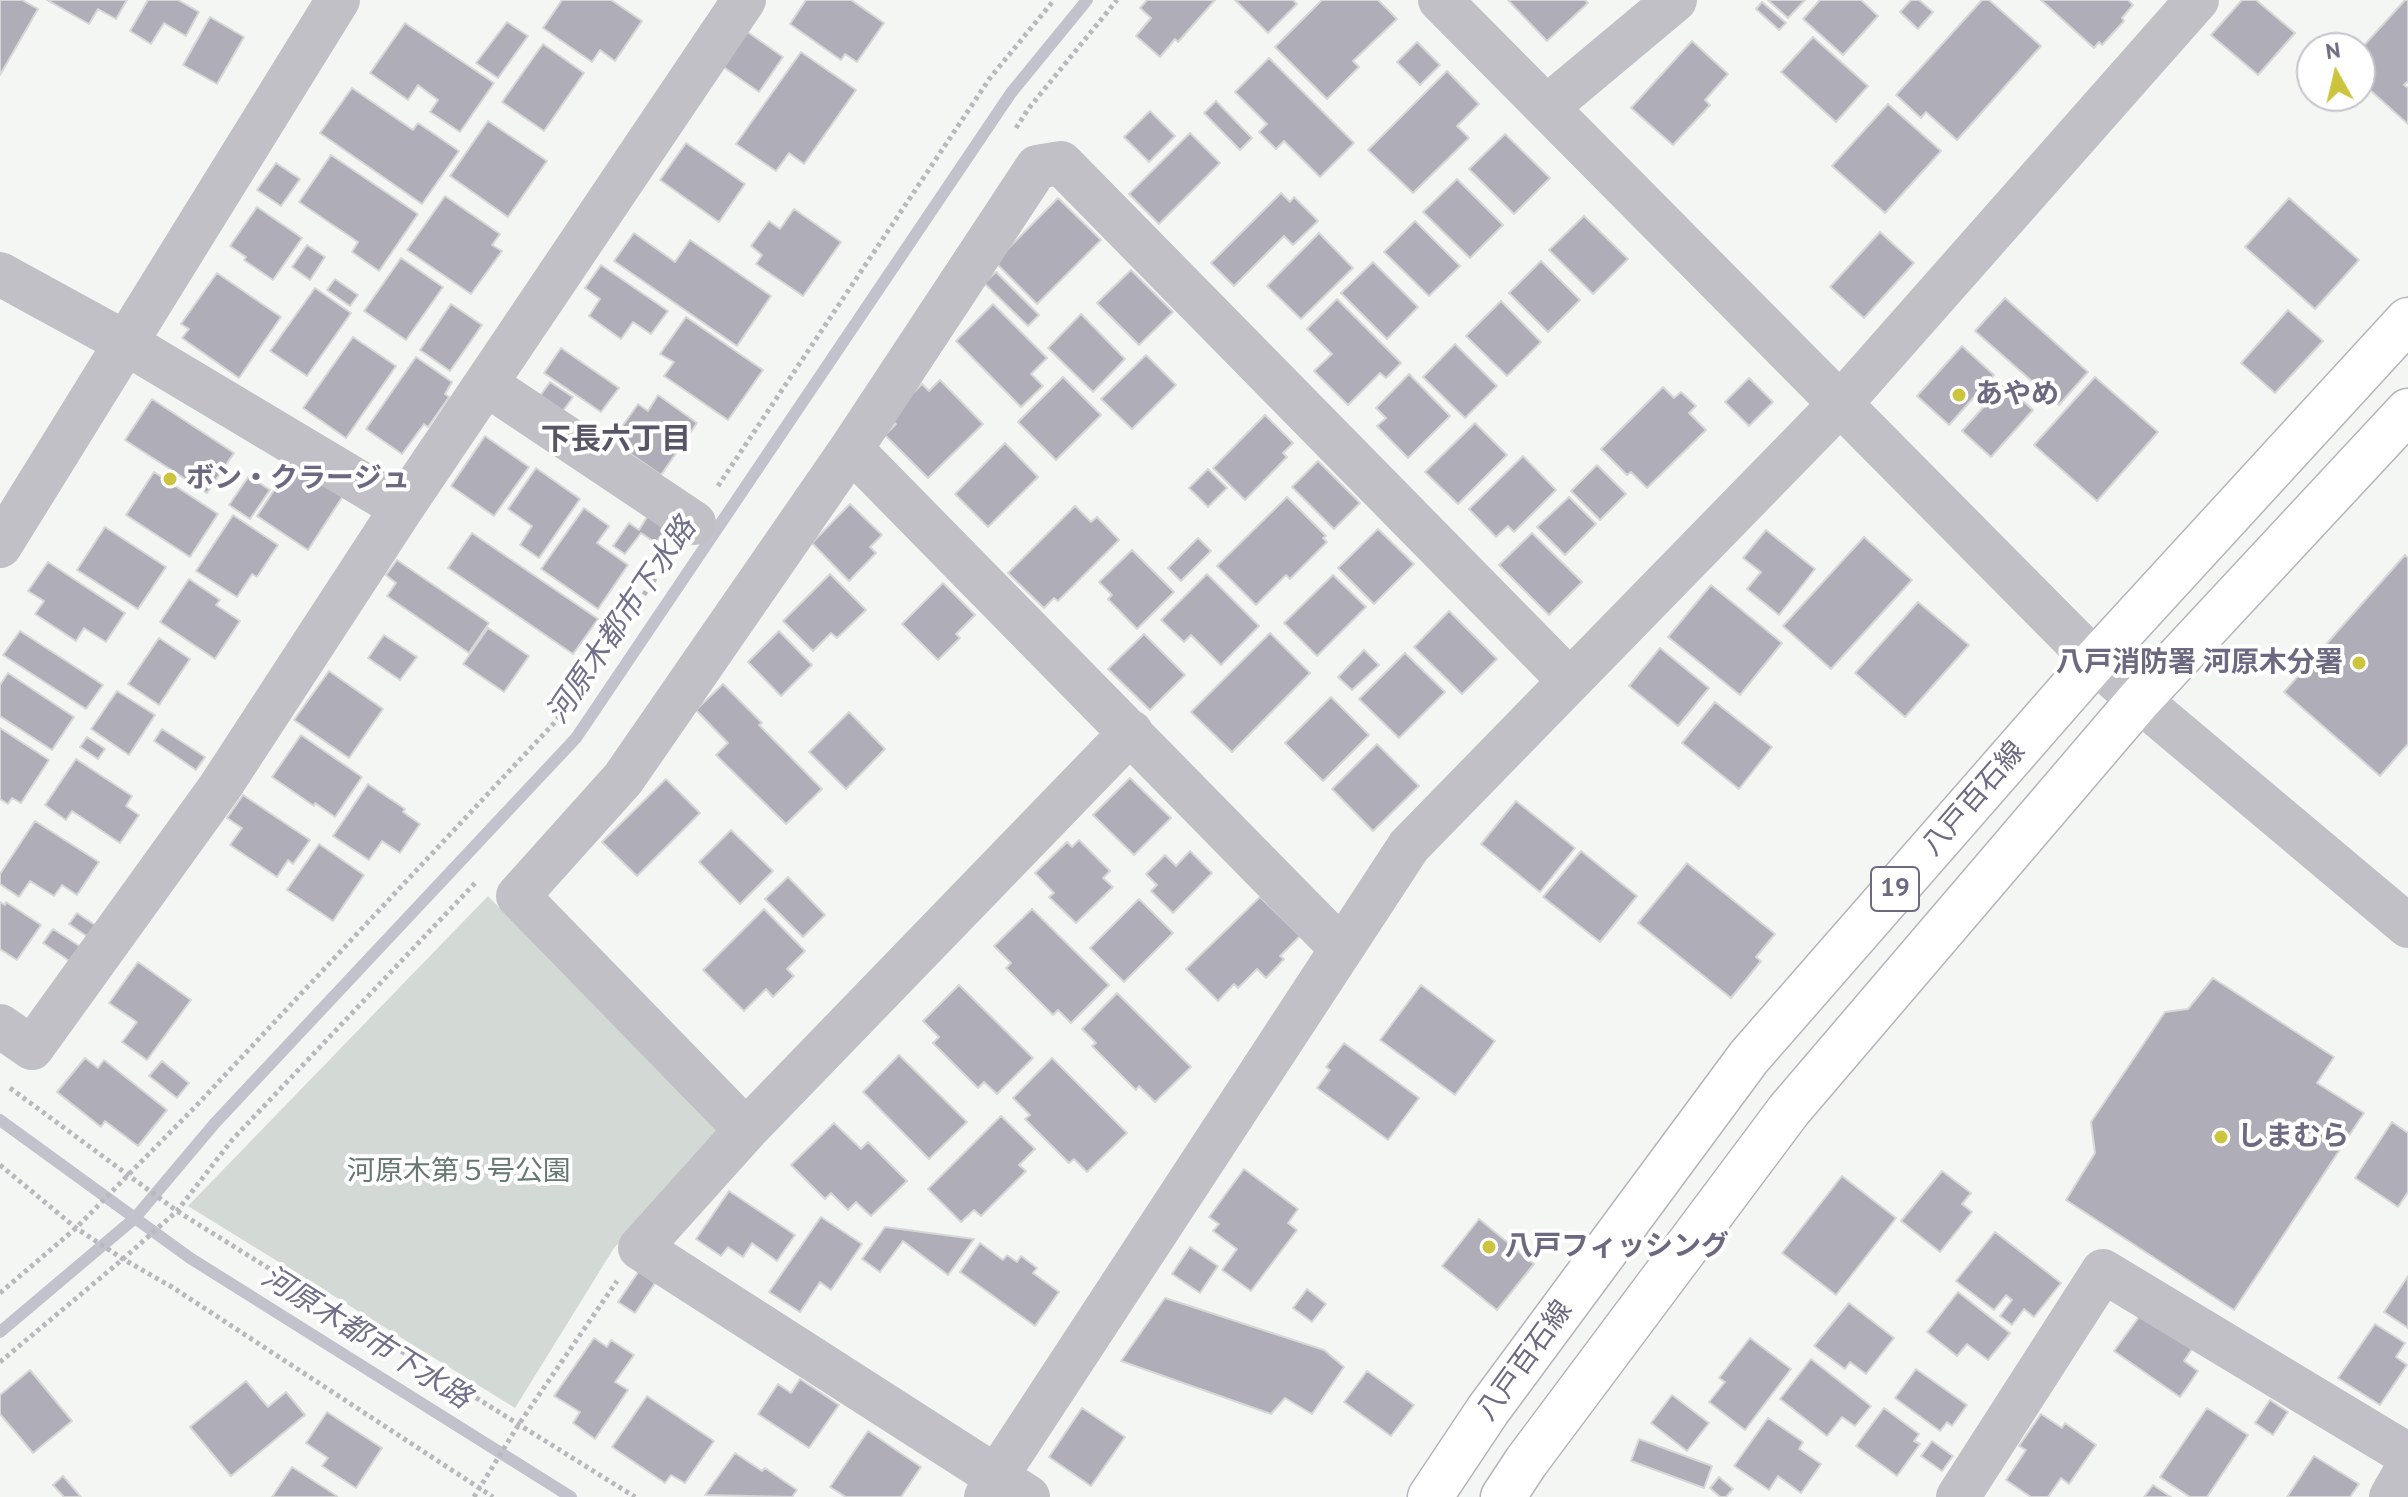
<!DOCTYPE html>
<meta charset="utf-8">
<style>
body{margin:0}
#map{position:relative;width:2408px;height:1497px;overflow:hidden;background:#f4f6f3;font-family:"PT Sans",sans-serif}
canvas{display:block}
.north{position:absolute;left:2296px;top:32px;width:80px;height:80px;box-sizing:border-box;background:#fff;border:2px solid #c5c3cc;border-radius:50%;rotate:352deg;font-size:22px;font-weight:700;line-height:32px;text-align:center;color:#6d6980}
.north::after{content:'';display:block;margin:auto;width:28px;height:36px;background:#ccc43d;clip-path:polygon(50% 0,100% 100%,50% 72%,0 100%)}
</style>
<div id="map">
<canvas width="2408" height="1497"></canvas>
<div class="north">N</div>
</div>
<script>
const ctx = document.querySelector('canvas').getContext('2d');
ctx.lineJoin = 'round';
function fill(path, color) { ctx.fillStyle = color; ctx.fill(path, 'evenodd'); }
const toPath = rows => new Path2D(rows.map(r => 'M' + r).join(''));
function trace(path, color, width, dash) { ctx.strokeStyle = color; ctx.lineWidth = width; ctx.lineCap = dash ? 'butt' : 'round'; ctx.setLineDash(dash || []); ctx.stroke(path); }
function label(font, color, halo, rows, align = 'center') {
  ctx.font = font + ' "PT Sans","Noto Sans JP",sans-serif'; ctx.lineWidth = 8; ctx.setLineDash([]); ctx.textBaseline = 'middle'; ctx.strokeStyle = halo; ctx.fillStyle = color; for (const [text, x, y, turn = 0] of rows) {
    ctx.save(); ctx.translate(x, y); ctx.rotate((+turn || 0) * Math.PI / 180); ctx.textAlign = isNaN(turn) ? turn : align; if (halo) ctx.strokeText(text, 0, 0); ctx.fillText(text, 0, 0); ctx.restore();
  }
}
fill(toPath([
 [488,896,724,1135,614,1248,515,1408,188,1206]
]), '#d3dad6');
trace(toPath([
 [0,1120,190,1258,571,1497],
 [0,1332,135,1218,215,1123,576,738,1011,93,1087,0]
]), '#c2c2cd', 12);
const building = toPath([
 [0,0,22,0,38,9,0,75,0,0],
 [47,0,127,0,116,19,98,9,89,24,47,0],
 [148,0,178,0,199,12,186,36,164,23,151,44,130,31,148,0],
 [562,0,611,0,642,21,615,61,600,50,592,62,543,28,562,0],
 [806,0,851,0,884,23,857,62,845,54,841,60,790,24,806,0],
 [1147,0,1215,0,1178,42,1175,39,1160,57,1136,36,1151,18,1140,8,1147,0],
 [1235,0,1293,0,1297,4,1268,33,1235,0],
 [1322,0,1378,0,1397,19,1353,61,1359,67,1327,99,1275,47,1322,0],
 [1508,0,1585,0,1588,3,1547,41,1508,0],
 [1768,0,1805,0,1788,18,1768,0],
 [1820,0,1861,0,1878,16,1843,55,1803,19,1820,0],
 [1911,0,1919,0,1933,12,1918,29,1900,12,1911,0],
 [1982,0,1989,0,2041,46,1957,140,1926,112,1921,118,1896,95,1982,0],
 [2041,0,2128,0,2133,5,2122,18,2124,21,2102,45,2099,42,2094,48,2041,0],
 [2242,0,2256,0,2295,33,2258,75,2211,35,2242,0],
 [2405,0,2408,0,2408,81,2404,85,2408,88,2408,124,2360,81,2360,50,2405,0],
 [1762,2,1786,23,1779,30,1756,9,1762,2],
 [210,17,244,37,217,84,183,65,210,17],
 [507,22,528,36,498,78,476,63,507,22],
 [405,23,494,83,460,132,430,112,438,100,418,85,408,100,370,73,405,23],
 [746,31,783,57,759,92,722,66,746,31],
 [1813,37,1868,86,1836,122,1781,72,1813,37],
 [1692,41,1728,74,1705,100,1710,105,1673,145,1631,108,1692,41],
 [1417,42,1440,65,1420,85,1397,62,1417,42],
 [543,44,584,73,544,131,502,102,543,44],
 [801,52,856,90,804,164,789,153,776,171,736,144,801,52],
 [1269,58,1354,143,1320,177,1284,141,1276,149,1259,132,1267,124,1235,92,1269,58],
 [1447,71,1479,104,1457,126,1469,138,1413,193,1368,150,1447,71],
 [352,88,413,130,418,123,459,151,422,204,320,133,352,88],
 [1216,101,1252,138,1240,150,1204,113,1216,101],
 [1888,104,1941,151,1885,213,1832,166,1888,104],
 [1150,111,1175,136,1149,162,1124,137,1150,111],
 [488,121,547,161,508,217,450,176,488,121],
 [1190,133,1220,163,1159,224,1129,194,1190,133],
 [1505,134,1550,178,1514,214,1469,169,1505,134],
 [686,143,745,184,719,222,660,180,686,143],
 [331,155,418,214,379,271,352,252,358,242,299,202,331,155],
 [276,163,300,179,281,206,257,190,276,163],
 [1457,179,1503,225,1470,258,1423,212,1457,179],
 [1281,193,1290,202,1294,197,1318,221,1293,245,1284,236,1234,286,1211,263,1281,193],
 [445,196,500,234,492,245,502,251,471,294,407,250,445,196],
 [1058,198,1101,240,1037,304,995,262,1058,198],
 [2289,198,2359,260,2315,309,2245,247,2289,198],
 [257,207,302,238,273,280,244,260,246,257,230,246,257,207],
 [794,209,841,242,803,296,756,264,762,255,751,246,769,221,780,229,794,209],
 [1584,216,1628,259,1593,294,1549,250,1584,216],
 [1415,221,1460,266,1429,296,1384,252,1415,221],
 [1880,232,1914,263,1864,318,1830,287,1880,232],
 [634,233,675,262,690,240,771,296,737,346,614,261,634,233],
 [1319,233,1353,268,1301,319,1267,286,1319,233],
 [307,245,325,257,310,280,292,267,307,245],
 [401,258,443,287,406,340,364,311,401,258],
 [1541,261,1580,300,1548,332,1509,293,1541,261],
 [1373,262,1418,307,1387,339,1341,293,1373,262],
 [601,265,668,311,651,334,633,322,621,339,589,316,600,299,585,288,601,265],
 [1131,270,1173,312,1139,345,1097,303,1131,270],
 [996,272,1039,315,1028,326,984,283,996,272],
 [217,273,281,317,239,378,182,338,189,329,181,324,217,273],
 [335,279,358,295,350,306,327,290,335,279],
 [315,288,351,313,307,376,270,351,315,288],
 [2005,298,2088,372,2059,405,1975,331,2005,298],
 [1337,299,1401,363,1386,378,1380,373,1348,405,1314,371,1332,354,1307,329,1337,299],
 [1501,301,1541,342,1507,376,1466,336,1501,301],
 [451,304,482,325,450,371,420,350,451,304],
 [993,304,1047,358,1031,374,1043,386,1021,407,956,341,993,304],
 [2288,310,2323,341,2275,393,2241,363,2288,310],
 [1081,314,1125,359,1093,392,1048,348,1081,314],
 [686,317,763,370,728,420,664,376,674,362,660,354,686,317],
 [353,337,396,366,346,438,303,408,353,337],
 [1455,344,1497,386,1465,418,1423,377,1455,344],
 [1962,346,1994,375,1949,425,1917,396,1962,346],
 [561,348,619,388,601,412,544,373,561,348],
 [1146,355,1176,385,1132,429,1101,399,1146,355],
 [416,357,452,382,445,394,449,397,428,427,424,424,402,454,366,429,416,357],
 [1409,374,1450,416,1408,458,1377,426,1386,418,1376,408,1409,374],
 [1063,377,1101,415,1056,460,1018,422,1063,377],
 [2095,377,2158,432,2097,501,2034,445,2095,377],
 [1749,378,1773,402,1749,426,1725,402,1749,378],
 [940,380,983,424,928,478,885,435,896,424,888,418,922,384,929,391,940,380],
 [550,382,573,397,563,411,540,396,550,382],
 [2004,384,2033,410,1991,457,1962,431,2004,384],
 [1663,387,1674,398,1681,392,1696,406,1689,413,1706,430,1647,488,1631,472,1627,475,1601,449,1663,387],
 [658,395,697,423,661,475,612,441,638,404,648,411,658,395],
 [152,399,234,453,207,493,125,440,152,399],
 [1265,415,1293,443,1283,453,1287,457,1245,500,1213,468,1265,415],
 [1475,423,1507,455,1458,504,1425,472,1475,423],
 [485,436,529,467,494,516,451,486,485,436],
 [1005,443,1038,477,988,527,955,494,1005,443],
 [1523,456,1556,490,1514,532,1508,526,1496,537,1469,509,1523,456],
 [1318,461,1360,503,1334,529,1292,487,1318,461],
 [292,463,343,496,308,550,257,516,292,463],
 [1597,465,1626,494,1600,520,1571,491,1597,465],
 [536,468,580,499,539,558,520,545,532,526,508,509,536,468],
 [1208,469,1227,488,1208,507,1189,488,1208,469],
 [154,472,218,514,190,557,126,515,154,472],
 [249,476,270,490,250,519,229,505,249,476],
 [1287,497,1326,536,1323,538,1327,542,1290,579,1286,575,1256,605,1217,566,1287,497],
 [1569,497,1596,524,1565,555,1537,527,1569,497],
 [850,504,882,535,870,547,876,553,849,581,812,543,850,504],
 [1075,506,1091,522,1097,517,1119,540,1058,601,1054,598,1044,608,1008,573,1075,506],
 [584,508,609,526,597,543,628,565,598,609,541,569,584,508],
 [649,514,667,527,656,543,641,533,625,554,613,546,629,523,639,530,649,514],
 [233,515,278,545,257,577,252,574,237,597,196,571,233,515],
 [105,527,166,567,138,609,77,570,105,527],
 [1378,529,1414,564,1374,604,1338,568,1378,529],
 [1766,530,1815,569,1779,615,1747,589,1761,572,1743,558,1766,530],
 [472,533,598,619,573,654,448,568,472,533],
 [1532,533,1582,582,1549,615,1499,565,1532,533],
 [1864,537,1912,580,1831,669,1783,626,1864,537],
 [1198,538,1211,551,1181,581,1168,568,1198,538],
 [1132,550,1174,592,1137,629,1108,599,1112,595,1099,582,1132,550],
 [2405,555,2408,558,2408,744,2380,776,2284,692,2405,555],
 [397,560,489,623,469,653,387,596,396,583,386,575,397,560],
 [48,562,125,613,106,642,84,628,76,641,35,614,44,601,28,591,48,562],
 [830,574,866,610,837,638,831,633,813,651,783,621,830,574],
 [1207,574,1259,626,1221,665,1191,635,1184,642,1161,620,1207,574],
 [1333,575,1366,607,1317,656,1284,623,1333,575],
 [189,579,220,600,216,605,240,621,215,659,160,622,189,579],
 [943,583,975,615,956,634,960,638,938,660,902,624,943,583],
 [1711,585,1782,643,1740,695,1668,637,1711,585],
 [1918,602,1969,645,1905,717,1855,673,1918,602],
 [1449,611,1497,659,1462,694,1414,647,1449,611],
 [488,628,529,656,504,692,463,664,488,628],
 [20,631,103,685,86,709,3,655,20,631],
 [779,631,812,665,781,696,748,662,779,631],
 [1270,633,1310,673,1232,752,1191,712,1270,633],
 [1144,634,1185,675,1150,710,1108,669,1144,634],
 [384,635,417,657,400,680,368,658,384,635],
 [159,638,190,659,159,705,128,684,159,638],
 [1660,648,1709,688,1678,726,1629,686,1660,648],
 [1364,650,1379,665,1352,690,1338,677,1364,650],
 [1405,653,1445,692,1399,738,1359,699,1405,653],
 [329,671,383,709,349,758,294,720,329,671],
 [8,673,74,717,52,750,0,716,0,685,8,673],
 [723,684,762,723,759,725,822,789,786,824,716,755,728,743,696,710,723,684],
 [117,691,155,715,129,755,91,729,117,691],
 [1331,697,1369,735,1323,781,1285,743,1331,697],
 [1715,702,1772,747,1739,789,1682,743,1715,702],
 [849,712,885,749,846,789,809,752,849,712],
 [0,728,49,760,21,803,12,798,8,804,0,799,0,728],
 [162,729,205,757,196,770,154,741,162,729],
 [301,735,362,777,335,817,315,803,314,806,272,777,301,735],
 [87,737,105,749,98,759,80,747,87,737],
 [1377,744,1419,786,1373,831,1332,789,1377,744],
 [76,759,132,796,126,806,139,815,120,843,72,811,66,820,45,805,76,759],
 [1130,778,1171,818,1134,855,1093,815,1130,778],
 [666,779,700,813,637,876,602,842,666,779],
 [368,784,405,809,403,812,420,824,400,853,382,841,369,860,333,836,368,784],
 [243,795,310,840,293,864,288,860,277,877,230,845,242,828,227,818,243,795],
 [1516,801,1575,848,1540,892,1481,844,1516,801],
 [35,821,99,862,77,895,62,885,54,896,30,881,19,897,0,884,0,874,35,821],
 [731,830,773,871,740,904,699,862,731,830],
 [1079,840,1110,871,1103,878,1113,887,1076,923,1049,897,1054,893,1035,873,1067,842,1072,847,1079,840],
 [319,844,364,875,333,921,287,890,319,844],
 [1190,851,1212,873,1173,913,1151,891,1157,885,1146,874,1165,855,1176,866,1190,851],
 [1581,851,1637,896,1600,942,1543,897,1581,851],
 [1687,863,1775,934,1756,957,1761,961,1731,998,1638,923,1687,863],
 [788,877,825,915,803,937,765,899,788,877],
 [1260,897,1300,936,1280,956,1284,959,1266,978,1257,969,1238,988,1234,984,1218,1001,1186,969,1260,897],
 [1139,899,1173,933,1124,982,1090,948,1139,899],
 [0,902,5,905,6,902,41,925,17,960,0,949,0,902],
 [764,909,805,951,787,969,794,976,773,997,766,989,744,1011,703,970,764,909],
 [1032,909,1109,985,1071,1023,1058,1010,1053,1015,1006,968,1011,963,994,946,1032,909],
 [77,913,98,927,91,939,69,924,77,913],
 [53,929,84,949,74,964,43,943,53,929],
 [138,962,191,1000,147,1060,122,1042,137,1022,109,1003,138,962],
 [2213,978,2334,1057,2317,1083,2364,1113,2234,1310,2066,1200,2095,1153,2091,1122,2165,1012,2188,1009,2213,978],
 [959,985,1033,1058,997,1094,984,1082,978,1088,933,1043,939,1037,923,1021,959,985],
 [1421,985,1495,1041,1455,1095,1380,1040,1421,985],
 [1117,993,1191,1067,1155,1102,1139,1086,1136,1090,1092,1046,1096,1043,1082,1029,1117,993],
 [1344,1043,1419,1098,1388,1140,1317,1088,1330,1070,1326,1067,1344,1043],
 [899,1055,967,1122,929,1159,863,1092,899,1055],
 [85,1058,98,1068,104,1060,167,1110,138,1146,105,1121,101,1127,57,1092,85,1058],
 [1052,1058,1127,1133,1087,1172,1074,1159,1069,1163,1025,1119,1030,1115,1013,1098,1052,1058],
 [162,1061,189,1083,177,1098,149,1076,162,1061],
 [1001,1116,1035,1149,1019,1165,1026,1171,981,1216,974,1210,961,1222,928,1189,1001,1116],
 [2392,1122,2408,1133,2408,1192,2398,1207,2355,1178,2392,1122],
 [834,1123,861,1149,868,1142,907,1181,871,1216,856,1202,848,1210,831,1193,825,1199,791,1165,834,1123],
 [1244,1169,1298,1209,1288,1223,1297,1230,1251,1291,1222,1270,1237,1249,1213,1231,1219,1224,1209,1217,1244,1169],
 [1942,1171,1971,1193,1962,1204,1972,1212,1940,1252,1901,1221,1942,1171],
 [1842,1176,1896,1218,1836,1295,1782,1253,1842,1176],
 [729,1191,795,1235,777,1261,752,1243,743,1257,728,1247,721,1256,696,1239,729,1191],
 [821,1217,862,1244,831,1290,820,1282,800,1312,769,1292,821,1217],
 [1479,1219,1534,1264,1497,1310,1442,1266,1479,1219],
 [885,1227,974,1239,948,1275,903,1241,880,1272,862,1259,885,1227],
 [1995,1232,2061,1283,2034,1317,2024,1309,2012,1325,2000,1316,2012,1300,2006,1295,1994,1310,1956,1281,1995,1232],
 [980,1243,1003,1260,1007,1255,1017,1262,1021,1256,1037,1268,1033,1273,1059,1292,1035,1326,960,1272,980,1243],
 [1190,1247,1218,1266,1200,1293,1172,1274,1190,1247],
 [639,1271,655,1283,635,1313,618,1302,639,1271],
 [2408,1276,2408,1328,2384,1312,2408,1276],
 [1307,1289,1326,1304,1312,1322,1293,1308,1307,1289],
 [1958,1292,2010,1333,1988,1360,1967,1344,1957,1356,1927,1332,1958,1292],
 [1165,1298,1324,1350,1344,1367,1312,1414,1285,1398,1271,1414,1121,1361,1165,1298],
 [1849,1303,1894,1338,1866,1374,1850,1362,1845,1369,1814,1346,1849,1303],
 [2142,1313,2192,1349,2184,1361,2198,1371,2180,1397,2114,1351,2142,1313],
 [2375,1324,2405,1343,2396,1357,2407,1365,2380,1405,2338,1378,2375,1324],
 [594,1338,607,1347,611,1340,634,1355,615,1382,628,1390,595,1439,573,1423,580,1412,554,1396,594,1338],
 [1750,1338,1791,1369,1745,1430,1709,1402,1725,1382,1719,1378,1750,1338],
 [1811,1359,1871,1406,1855,1426,1842,1417,1827,1436,1780,1399,1811,1359],
 [1916,1369,1967,1405,1952,1426,1947,1422,1940,1431,1895,1398,1916,1369],
 [30,1370,72,1421,33,1453,0,1414,0,1395,30,1370],
 [1367,1371,1414,1405,1391,1436,1344,1402,1367,1371],
 [800,1379,839,1405,809,1448,758,1414,778,1384,791,1393,800,1379],
 [246,1381,268,1407,286,1392,305,1415,231,1476,190,1427,246,1381],
 [1672,1395,1709,1423,1687,1451,1651,1423,1672,1395],
 [647,1396,714,1441,685,1483,671,1475,665,1483,612,1447,647,1396],
 [2270,1400,2288,1412,2273,1435,2255,1423,2270,1400],
 [1082,1408,1125,1437,1091,1486,1049,1457,1082,1408],
 [1884,1408,1919,1434,1914,1441,1920,1444,1897,1476,1856,1446,1884,1408],
 [2207,1408,2248,1435,2207,1497,2190,1497,2160,1477,2207,1408],
 [327,1412,382,1448,356,1488,322,1466,328,1458,306,1443,327,1412],
 [2041,1414,2062,1428,2065,1423,2096,1445,2069,1484,2061,1478,2048,1497,2031,1497,2006,1480,2026,1450,2019,1446,2041,1414],
 [1768,1418,1803,1442,1799,1449,1821,1464,1801,1493,1778,1476,1769,1490,1734,1466,1768,1418],
 [868,1431,921,1467,901,1497,846,1497,830,1487,868,1431],
 [1639,1439,1712,1466,1704,1488,1631,1461,1639,1439],
 [1932,1441,1953,1456,1942,1471,1921,1456,1932,1441],
 [735,1453,762,1471,765,1468,797,1490,792,1497,705,1495,735,1453],
 [2314,1456,2359,1484,2350,1497,2287,1497,2314,1456],
 [292,1467,337,1496,337,1497,272,1497,292,1467],
 [63,1476,81,1497,64,1497,53,1485,63,1476],
 [1719,1477,1733,1489,1726,1497,1720,1497,1710,1488,1719,1477],
 [2153,1485,2171,1497,2144,1497,2153,1485]
]);
fill(building, '#afaeb8');
trace(building, '#d6d7d6', 2);
const primary = toPath([
 [1430,1497,1488,1410,1749,1057,2095,661,2408,320],
 [1503,1497,1526,1462,1789,1110,2139,700,2408,411]
]);
trace(primary, '#b5b4ba', 47);
trace(toPath([
 [1016,128,1029,108,1117,0],
 [718,486,990,78,1054,0],
 [10,1088,177,1211,635,1497],
 [0,1165,76,1228,123,1259,172,1287,493,1497],
 [0,1293,76,1228,196,1106,556,721,670,557],
 [0,1362,123,1259,177,1211,232,1140,476,882],
 [474,1497,519,1424,617,1281]
]), '#b9b8bd', 5, [4, 4]);
trace(toPath([
 [1547,107,1675,0],
 [0,274,126,343,402,508],
 [486,384,694,523],
 [851,449,1341,948],
 [0,546,338,0],
 [2139,700,2408,926],
 [0,1026,32,1048,220,787,402,508,744,0],
 [746,1130,518,896,623,779,851,449,1037,167,1061,163,1570,681],
 [986,1497,996,1477,1409,846,1841,403,2197,0],
 [1028,1497,640,1248,746,1130,1131,732],
 [1958,1497,2103,1271,2408,1455],
 [2391,1497,2408,1467]
]), '#c1c0c6', 44);
trace(toPath([
 [1440,0,2095,661,2139,700]
]), '#c1c0c6', 44);
trace(primary, '#fff', 44);
for (const [x, y, r, color] of [
 [1959,395,8,"#ccc43d"],
 [170,479,8,"#ccc43d"],
 [2359,663,8,"#ccc43d"],
 [2221,1137,8,"#ccc43d"],
 [1489,1247,8,"#ccc43d"]
]) { const dot = new Path2D(); dot.arc(x, y, r, 0, 2 * Math.PI); ctx.fillStyle = color; ctx.fill(dot); trace(dot, '#fff', 3); }
for (const [x, y, w] of [
 [1895,889,48]
]) { const box = new Path2D(); box.roundRect(x - w / 2, y - 22, w, 44, 6); ctx.fillStyle = '#fff'; ctx.fill(box); trace(box, '#6d6980', 2); }
label('bold 26px', '#6d6980', null, [
 ["19",1895,889]
]);
label('bold 28px', '#6d6980', '#fff', [
 ["あやめ",1975,395],
 ["ボン・クラージュ",186,479],
 ["八戸消防署 河原木分署",2343,663,"right"],
 ["しまむら",2237,1137],
 ["八戸フィッシング",1505,1247]
], 'left');
label('28px', '#6d6980', '#fff', [
 ["八戸百石線",1974,799,-49],
 ["八戸百石線",1525,1361,-54]
]);
label('28px', '#677870', '#fff', [
 ["河原木第５号公園",459,1172]
]);
label('bold 30px', '#585666', '#fff', [
 ["下長六丁目",616,440]
]);
label('italic 30px', '#70708a', '#fff', [
 ["河原木都市下水路",622,621,-56],
 ["河原木都市下水路",366,1338,32]
]);
</script>
